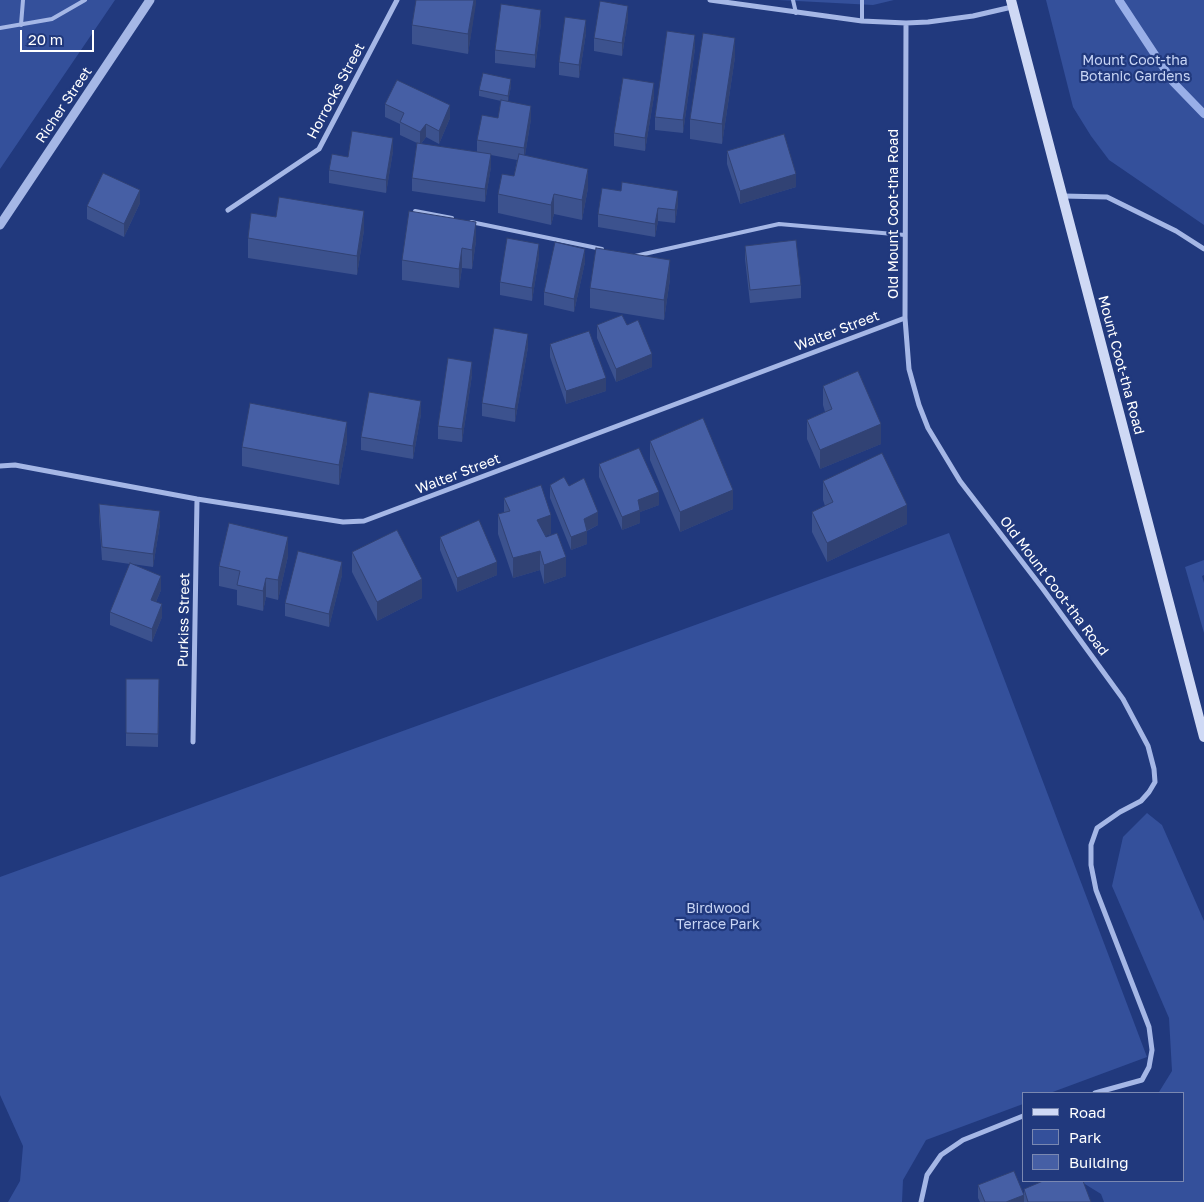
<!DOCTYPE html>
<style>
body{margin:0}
#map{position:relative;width:1204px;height:1202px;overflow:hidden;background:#21397d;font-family:"Golos Text",sans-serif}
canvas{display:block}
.legend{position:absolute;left:1022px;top:1092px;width:162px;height:90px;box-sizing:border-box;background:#21397d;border:1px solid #7a88b1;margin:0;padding:6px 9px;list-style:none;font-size:15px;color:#fff}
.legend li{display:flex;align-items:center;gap:10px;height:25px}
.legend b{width:25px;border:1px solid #7a88b1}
.scale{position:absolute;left:20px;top:30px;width:74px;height:22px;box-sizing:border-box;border:2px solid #fff;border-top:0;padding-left:6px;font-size:15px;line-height:18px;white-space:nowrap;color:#fff;-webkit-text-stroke:4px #21397d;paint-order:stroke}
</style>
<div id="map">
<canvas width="1204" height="1202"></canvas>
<ul class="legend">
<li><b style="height:6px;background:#cfd9f5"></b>Road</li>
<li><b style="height:14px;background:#34509b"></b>Park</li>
<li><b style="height:14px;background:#465fa5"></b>Building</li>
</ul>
<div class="scale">20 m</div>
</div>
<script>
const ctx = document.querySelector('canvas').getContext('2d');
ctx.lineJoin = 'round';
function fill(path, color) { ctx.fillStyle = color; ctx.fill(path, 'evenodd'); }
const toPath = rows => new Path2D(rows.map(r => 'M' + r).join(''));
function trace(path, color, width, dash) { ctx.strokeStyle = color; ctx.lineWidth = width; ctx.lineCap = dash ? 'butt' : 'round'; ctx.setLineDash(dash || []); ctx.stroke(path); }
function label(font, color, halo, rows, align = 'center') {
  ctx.font = font + ' "Golos Text",sans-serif'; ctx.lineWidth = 4.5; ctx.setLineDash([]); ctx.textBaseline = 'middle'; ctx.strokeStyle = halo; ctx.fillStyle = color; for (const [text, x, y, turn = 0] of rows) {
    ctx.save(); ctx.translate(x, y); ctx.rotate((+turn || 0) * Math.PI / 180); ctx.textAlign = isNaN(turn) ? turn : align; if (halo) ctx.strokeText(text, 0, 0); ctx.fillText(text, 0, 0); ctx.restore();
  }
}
fill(toPath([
 [0,0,115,0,0,169],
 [778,0,894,0,873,5],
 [1046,0,1204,0,1204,225,1109,160,1091,136,1073,107],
 [949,533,1147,1057,1050,1093,1023,1093,1023,1104,926,1140,903,1180,902,1202,8,1202,20,1181,23,1146,0,1095,0,877],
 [1204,560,1204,575,1202,576,1204,583,1204,633,1185,567],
 [1147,813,1162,825,1204,921,1204,1202,1104,1202,1101,1194,1080,1181,1183,1181,1183,1093,1156,1093,1159,1092,1172,1071,1169,1018,1112,886,1123,837]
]), '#34509b');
trace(toPath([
 [1119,0,1173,82,1204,114]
]), '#99afe8', 8);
trace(toPath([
 [793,0,796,13],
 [862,21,862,0],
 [21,25,23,0],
 [0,28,52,19,85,0],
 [415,211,452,218],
 [471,222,602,249],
 [635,256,779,224,905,235]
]), '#a5b7e6', 4);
trace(toPath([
 [710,0,862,21,906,23,928,22,973,16,1012,7],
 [906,23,905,318,909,369,919,405,928,428,960,481,1043,589,1123,699,1148,746,1154,769,1155,782,1149,792,1141,801,1120,812,1097,828,1091,845,1091,865,1096,890,1149,1027,1152,1050,1149,1067,1142,1080,1095,1093],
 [1063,196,1107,197,1176,231,1204,249],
 [228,210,319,149,397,0],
 [0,466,15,465,197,499,343,522,364,521,905,318],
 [193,742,197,499],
 [921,1202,927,1175,941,1155,963,1140,1023,1116]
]), '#a5b7e6', 5);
trace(toPath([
 [0,225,150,0]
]), '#a5b7e6', 9);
trace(toPath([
 [1011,0,1204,737]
]), '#cfd9f5', 10);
fill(toPath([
 [476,0,468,54,412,44,412,25],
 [628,19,622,56,594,51,594,38],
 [541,23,535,68,495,63,495,50],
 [586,33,579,78,559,75,559,62],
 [695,48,683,133,655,130,655,117],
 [735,57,722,144,690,139,690,119],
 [511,86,508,101,531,119,525,155,588,188,582,220,554,214,551,225,498,213,498,194,514,176,517,160,491,155,491,167,485,202,412,191,412,178,417,143,400,135,400,124,385,117,385,104,450,118,439,144,426,137,421,144,477,152,477,140,498,118,501,101,479,96,479,90],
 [654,96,645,151,614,146,614,133],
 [393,151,386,193,329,183,329,170,348,157],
 [727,151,796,187,740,204,727,164],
 [140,203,124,237,87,219,87,206],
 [678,204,675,223,658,221,655,237,598,227,598,214],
 [276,217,364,230,357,275,248,258,248,238],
 [476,241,472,269,462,268,459,288,402,280,402,260],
 [745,246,801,285,801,298,750,303,745,259],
 [539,257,532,301,500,295,500,282],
 [585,262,574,312,544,305,544,292],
 [670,279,664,320,590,308,590,288],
 [597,325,627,325,652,367,616,382,597,338],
 [550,344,606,391,566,404,550,357],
 [528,347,515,422,482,416,482,403],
 [472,375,462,442,438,439,438,426],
 [823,386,881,444,820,469,807,439,807,420,825,412,823,405],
 [421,414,413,459,361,450,361,437],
 [347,441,339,485,242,466,242,447],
 [650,441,733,509,680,532,650,460],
 [599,464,659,505,640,512,640,523,622,530,599,477],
 [823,481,907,524,827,562,812,532,812,512,825,506,823,500],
 [550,485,569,486,598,525,587,531,587,544,571,550,550,498],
 [504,498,551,534,545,536,566,576,544,584,540,570,513,578,498,534,498,514,504,513],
 [99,504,160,524,153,567,132,564,161,590,156,602,162,617,152,642,110,625,110,612,130,564,102,560,99,517],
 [440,537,497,575,457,592,440,550],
 [352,552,422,598,377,621,352,572],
 [288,556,278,600,266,597,263,611,237,605,237,590,219,586,219,566],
 [342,575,329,627,285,616,285,603],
 [126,679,159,679,158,747,126,746],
 [978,1185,1024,1195,1024,1189,1091,1202,980,1202,978,1198]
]), '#3c528e');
fill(toPath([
 [474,0,476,0,476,4,468,54,468,34],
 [628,6,628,19,622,56,622,43],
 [541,10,541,23,535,68,535,55],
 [586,20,586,33,579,78,579,65],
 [695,35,695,48,683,133,683,120],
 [735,38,735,57,722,144,722,124],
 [511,79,511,86,508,102,508,96],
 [654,83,654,96,645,151,645,138],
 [450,105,450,118,439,144,439,131],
 [531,106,531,119,524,161,524,148],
 [426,124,426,137,420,145,420,132],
 [393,138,393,151,386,193,386,180],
 [491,154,491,167,485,202,485,189],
 [588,169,588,188,582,220,582,200],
 [796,174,796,187,740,204,740,191],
 [140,190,140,203,124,237,124,224],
 [678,191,678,204,675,223,675,210],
 [554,194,554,214,551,225,551,205],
 [658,208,658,221,655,237,655,224],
 [364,211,364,230,357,275,357,256],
 [476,222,476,241,472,269,472,250],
 [539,244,539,257,532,301,532,288],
 [462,248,462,268,459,288,459,269],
 [585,249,585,262,574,312,574,299],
 [670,260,670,279,664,320,664,300],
 [528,334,528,347,515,422,515,409],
 [652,354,652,367,616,382,616,369],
 [472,362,472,375,462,442,462,429],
 [606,378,606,391,566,404,566,391],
 [421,401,421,414,413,459,413,446],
 [347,422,347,441,339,485,339,465],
 [881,424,881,444,820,469,820,450],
 [733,490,733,509,680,532,680,512],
 [659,492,659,505,640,512,640,523,622,530,622,517,638,500],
 [907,505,907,524,827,562,827,543],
 [160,511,160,524,153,567,153,554],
 [598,512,598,525,584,532,587,531,587,544,571,550,571,537,584,519],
 [551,515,551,534,537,539,537,520],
 [288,537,288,556,278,600,278,580],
 [540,551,540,570,513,578,513,558],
 [566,557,566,576,544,584,544,565],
 [342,562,342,575,329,627,329,614],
 [497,562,497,575,457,592,457,578],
 [161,576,161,590,151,613,151,600],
 [266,578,266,597,263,611,263,591],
 [422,579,422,598,377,621,377,602],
 [162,604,162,617,152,642,152,629],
 [1024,1195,1024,1202,1006,1202]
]), '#314274');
const building = toPath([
 [416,0,474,0,468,34,412,25,416,0],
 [600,1,628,6,622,43,594,38,600,1],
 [501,4,541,10,535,55,495,50,501,4],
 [565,17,586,20,579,65,559,62,565,17],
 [667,31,695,35,683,120,655,117,667,31],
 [703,33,735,38,722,124,690,119,703,33],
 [483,73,511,79,508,96,479,90,483,73],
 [623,78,654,83,645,138,614,133,623,78],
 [397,80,450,105,439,131,426,124,420,132,400,122,404,113,385,104,397,80],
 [501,100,531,106,524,148,477,140,482,115,498,118,501,100],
 [352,131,393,138,386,180,329,170,332,154,348,157,352,131],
 [784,134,796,174,740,191,727,151,784,134],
 [417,143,491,154,485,189,412,178,417,143],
 [519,154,588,169,582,200,554,194,551,205,498,194,502,174,514,176,519,154],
 [103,173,140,190,124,224,87,206,103,173],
 [622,182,678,191,675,210,658,208,655,224,598,214,602,188,621,191,622,182],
 [279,197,364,211,357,256,248,238,251,213,276,217,279,197],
 [409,211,476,222,472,250,462,248,459,269,402,260,409,211],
 [507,238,539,244,532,288,500,282,507,238],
 [796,240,801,285,750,290,745,246,796,240],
 [555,242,585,249,574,299,544,292,555,242],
 [596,248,670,260,664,300,590,288,596,248],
 [622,315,627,325,638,320,652,354,616,369,597,325,622,315],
 [494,328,528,334,515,409,482,403,494,328],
 [589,331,606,378,566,391,550,344,589,331],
 [448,358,472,362,462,429,438,426,448,358],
 [858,371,881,424,820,450,807,420,832,409,823,386,858,371],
 [369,392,421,401,413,446,361,437,369,392],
 [250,403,347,422,339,465,242,447,250,403],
 [703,418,733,490,680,512,650,441,703,418],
 [639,448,659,492,638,500,640,510,622,517,599,464,639,448],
 [882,453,907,505,827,543,812,512,833,502,823,481,882,453],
 [564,477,569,486,584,478,598,512,584,519,587,531,571,537,550,485,564,477],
 [541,485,551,515,537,520,546,537,557,533,566,557,544,565,540,551,513,558,498,514,510,511,504,498,541,485],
 [99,504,160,511,153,554,102,547,99,504],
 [479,520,497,562,457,578,440,537,479,520],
 [229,523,288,537,278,580,266,578,263,591,237,585,240,571,219,566,229,523],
 [397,530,422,579,377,602,352,552,397,530],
 [298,551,342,562,329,614,285,603,298,551],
 [130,563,161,576,151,600,162,604,152,629,110,612,130,563],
 [126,679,159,679,158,734,126,733,126,679],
 [1014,1171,1024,1195,1006,1202,985,1202,978,1185,1014,1171],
 [1043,1181,1083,1181,1091,1202,1028,1202,1024,1189,1043,1181]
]);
fill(building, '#465fa5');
trace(building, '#314274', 1);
label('14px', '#c8d5f5', '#21397d', [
 ["Mount Coot-tha",1135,61],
 ["Botanic Gardens",1135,77],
 ["Birdwood",718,909],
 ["Terrace Park",718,925]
]);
label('14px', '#fff', '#21397d', [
 ["Horrocks Street",336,91,-62],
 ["Richer Street",64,105,-56],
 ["Old Mount Coot-tha Road",894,214,-90],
 ["Walter Street",837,331,-21],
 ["Mount Coot-tha Road",1121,365,75],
 ["Walter Street",458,474,-21],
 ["Old Mount Coot-tha Road",1054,586,53],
 ["Purkiss Street",184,620,-89]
]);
</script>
